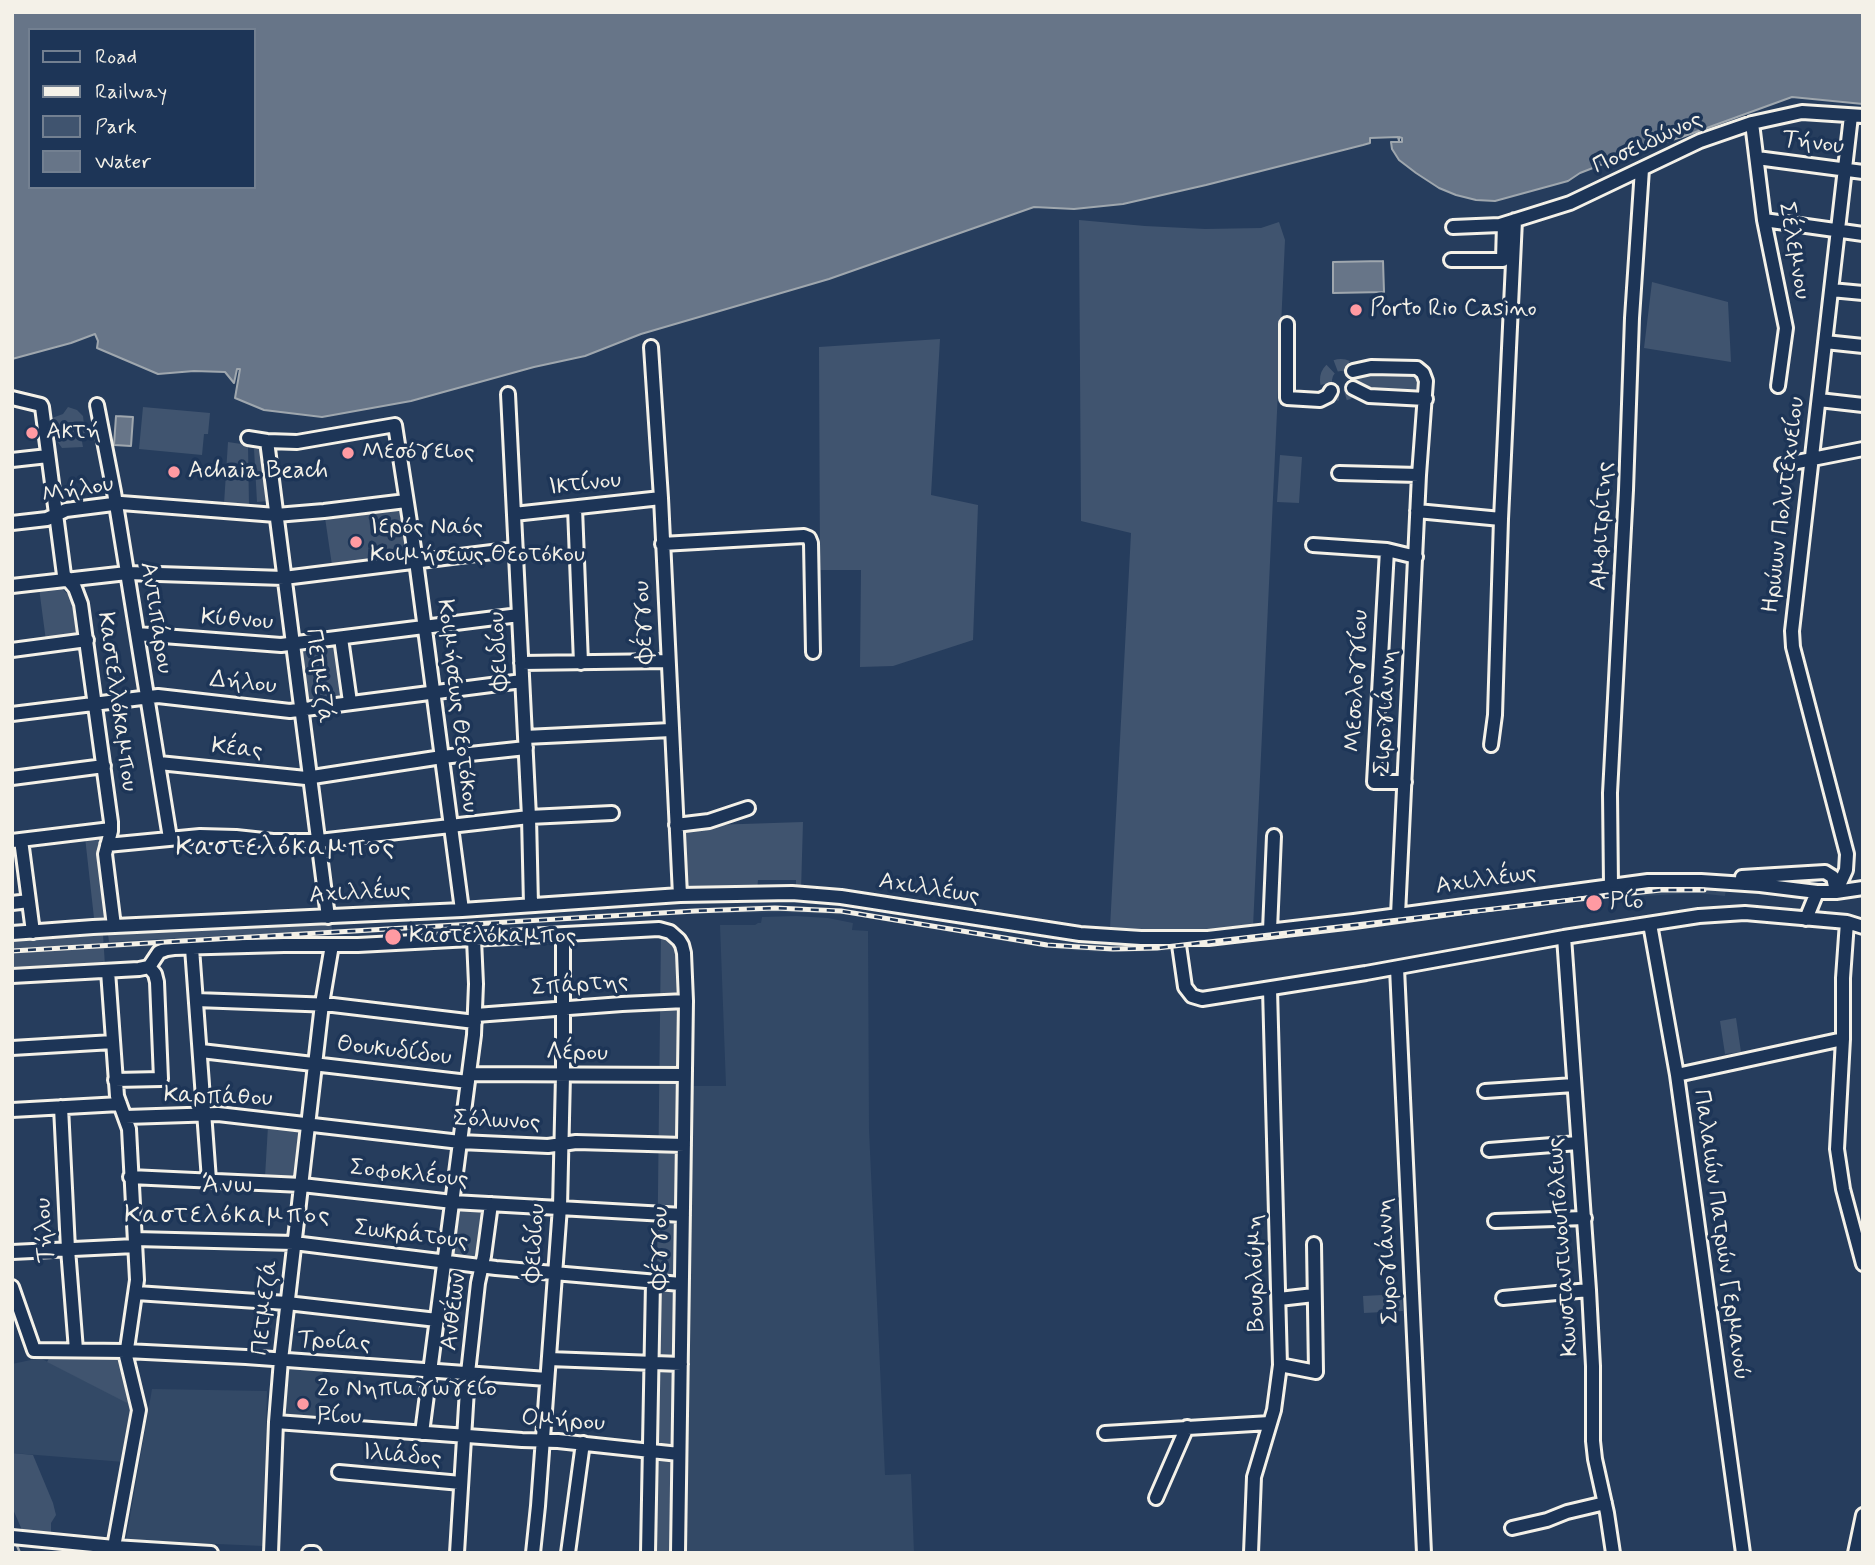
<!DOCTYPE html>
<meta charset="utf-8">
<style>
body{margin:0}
#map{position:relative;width:1875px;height:1565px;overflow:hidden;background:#263d5d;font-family:Mynerve,sans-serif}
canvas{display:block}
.frame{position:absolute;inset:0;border:14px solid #f4f1e8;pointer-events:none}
.legend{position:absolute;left:28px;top:28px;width:228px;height:161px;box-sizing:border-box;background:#1d3557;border:2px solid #738091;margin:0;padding:9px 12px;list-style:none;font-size:21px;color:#f4f1e8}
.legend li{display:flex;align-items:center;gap:14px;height:35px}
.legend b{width:35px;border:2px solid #738091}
</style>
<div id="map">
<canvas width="1875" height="1565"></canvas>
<div class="frame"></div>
<ul class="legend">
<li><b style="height:9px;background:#1d3557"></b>Road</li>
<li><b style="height:9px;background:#f4f1e8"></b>Railway</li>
<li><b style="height:19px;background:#40546f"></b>Park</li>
<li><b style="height:19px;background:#677588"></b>Water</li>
</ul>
</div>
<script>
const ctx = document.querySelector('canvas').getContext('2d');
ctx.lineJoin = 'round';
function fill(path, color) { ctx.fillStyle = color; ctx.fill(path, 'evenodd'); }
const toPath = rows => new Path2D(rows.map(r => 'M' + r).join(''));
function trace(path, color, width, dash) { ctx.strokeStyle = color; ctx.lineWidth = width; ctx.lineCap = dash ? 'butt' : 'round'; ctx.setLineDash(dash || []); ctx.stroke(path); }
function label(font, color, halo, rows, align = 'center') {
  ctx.font = font + ' Mynerve,sans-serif'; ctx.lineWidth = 7; ctx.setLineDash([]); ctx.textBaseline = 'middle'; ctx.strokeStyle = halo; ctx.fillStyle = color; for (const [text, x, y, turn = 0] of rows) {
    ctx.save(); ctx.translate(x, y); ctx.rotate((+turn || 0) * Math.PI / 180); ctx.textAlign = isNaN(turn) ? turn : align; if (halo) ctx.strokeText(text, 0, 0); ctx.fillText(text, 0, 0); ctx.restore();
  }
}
fill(toPath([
 [1681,886,1726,889,1725,896,1697,893,1607,898,1497,910,1174,950,1136,952,1099,952,1045,948,849,915,784,912,692,914,104,949,104,942,332,930,492,919,752,905,814,907,847,910,1047,942,1118,945,1173,944,1603,892],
 [796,916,828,918,853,923,852,930,868,931,869,1130,885,1475,911,1474,914,1553,687,1553,692,1086,726,1086,720,925,755,925,758,923,761,923,762,917],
 [40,1358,135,1406,124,1462,12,1453,12,1364],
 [287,1367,323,1370,319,1419,284,1417],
 [152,1389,267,1391,263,1546,126,1540]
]), '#334966');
fill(toPath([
 [1079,220,1145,226,1205,229,1261,228,1279,222,1285,240,1253,927,1210,931,1110,928,1131,533,1081,521],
 [1652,282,1728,302,1731,362,1644,348],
 [940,339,931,495,978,505,973,640,893,666,860,667,861,570,820,570,819,347],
 [1417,368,1426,399,1369,396,1355,383,1355,374],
 [68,407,77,410,83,416,85,433,81,436,83,447,62,448,57,441,52,418,63,414],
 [143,407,210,413,208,434,204,434,202,455,139,449],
 [228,442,248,445,249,506,224,504],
 [254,449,262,449,268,501,257,502],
 [1280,455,1302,457,1299,503,1277,502],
 [406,501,416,561,333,572,324,511],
 [59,586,72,598,75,605,79,637,46,641,39,588],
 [338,643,345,698,309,702,301,648],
 [803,822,801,891,796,890,796,880,758,880,757,891,685,888,682,826],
 [98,835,108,917,94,918,85,837],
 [331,923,332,930,109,942,108,934],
 [661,933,681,947,678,1280,657,1278],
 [103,934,105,966,12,971,12,940],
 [1736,1018,1741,1052,1725,1054,1720,1021],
 [268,1126,301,1130,295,1179,265,1177],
 [458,1209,486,1213,481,1261,451,1257],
 [655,1286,677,1287,677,1360,655,1360],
 [1402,1294,1403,1311,1364,1313,1363,1296],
 [53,1351,119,1353,126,1375,129,1404,47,1362],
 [655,1367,676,1368,674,1449,652,1446],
 [12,1453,33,1455,53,1503,56,1515,51,1523,51,1535,22,1530,12,1507],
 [653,1457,674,1459,671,1553,651,1553]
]), '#40546f');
const water = toPath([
 [12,12,1863,12,1863,104,1792,97,1682,137,1639,150,1580,173,1568,181,1495,201,1476,200,1456,195,1439,188,1416,173,1399,160,1392,149,1391,142,1402,142,1402,138,1399,137,1399,141,1398,137,1370,138,1370,143,1363,145,1206,185,1123,204,1074,209,1034,207,829,279,641,334,585,356,534,367,411,401,322,417,264,410,235,398,240,369,237,369,234,383,225,372,194,371,158,374,97,348,98,341,95,334,71,343,12,359,12,12],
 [30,30,254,30,254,187,30,187,30,30],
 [1383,261,1384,292,1333,293,1333,262,1383,261],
 [116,416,133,417,131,446,114,445,116,416]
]);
fill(water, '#677588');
trace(water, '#9fa7ae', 2);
trace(toPath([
 [16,1543,20,1553]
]), '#9fa7ae', 2.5);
trace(toPath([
 '1326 380a15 15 0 1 1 30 0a15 15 0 1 1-30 0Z'
]), '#455872', 12, [12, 6]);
const minor = toPath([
 [1752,123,1764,220,1786,328,1778,386],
 [1757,158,1863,172],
 [1764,220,1863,234],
 [1453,227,1500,225,1570,203,1700,141,1752,123,1802,112,1863,116],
 [1451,260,1503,260,1504,224],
 [1831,290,1863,293],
 [1287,324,1287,398,1320,400,1328,396,1331,391],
 [1825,342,1863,346],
 [651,347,661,498,680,895],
 [1353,371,1371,367,1417,368,1423,373,1426,381,1419,475,1398,915],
 [1353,388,1369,396,1426,399],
 [508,394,529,817,531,905],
 [12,398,41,405,42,407,64,575,75,588,81,604,111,822,111,831,105,854,114,926],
 [1819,400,1863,405],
 [97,405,114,492,170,838],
 [248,438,267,441,297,442,395,425,416,561,462,910],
 [267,441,328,917],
 [12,460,48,456],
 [1782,465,1863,449],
 [1339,473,1419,475],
 [575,508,581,663],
 [1417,511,1501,519,1515,220],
 [514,514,661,498],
 [12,523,47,519,66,510,121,503,276,515,324,511,406,501],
 [662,544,804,536,809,538,811,543,813,652],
 [1313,545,1387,550,1416,557],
 [1387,550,1374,782,1405,782],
 [12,586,127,573,284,578,516,549],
 [137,634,281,645,519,615],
 [341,638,350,702],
 [12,650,87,640],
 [521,663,668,661],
 [12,714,158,696,290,711,522,681],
 [525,737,671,730],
 [1491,745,1495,715,1501,519],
 [159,763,306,778,442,757,526,748],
 [12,778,104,766],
 [676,825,709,821,748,808],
 [21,840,33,932],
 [12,841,111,829],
 [107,845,200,836,236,837,273,841,319,841,529,817,612,813],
 [1742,877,1825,872,1833,877,1836,891],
 [1611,886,1610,793,1626,490,1632,318,1642,169],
 [1836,892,1846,870,1847,854,1793,647,1792,631,1851,116],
 [12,903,29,901],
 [1806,919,1817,892],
 [1847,922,1863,927],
 [1650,924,1677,1075,1743,1553],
 [1270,930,1274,836],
 [12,933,93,927,462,910,680,895,792,893,841,897,1080,934,1141,938,1208,938,1354,921,1648,881,1701,881,1760,885,1817,892,1836,892,1863,888],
 [1564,937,1589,1290,1593,1366,1593,1441,1595,1459,1607,1513,1613,1553],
 [1178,938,1185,987,1192,996,1202,999,1366,973,1564,937,1699,916,1745,913,1847,922,1843,978,1843,1039,1837,1149,1843,1189,1863,1264],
 [192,948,209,1180],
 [149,967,159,952,167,949,174,948,284,945,358,945,659,929,670,932,679,940,682,945,684,953,686,1001,678,1553],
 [1397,968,1424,1553],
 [108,971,117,1096,129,1129,137,1280,126,1356,139,1410,114,1547],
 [12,976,139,969,149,967],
 [196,1000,333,1005,475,1022],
 [476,1015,622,1004,686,1001],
 [12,1048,113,1042],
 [201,1051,468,1082],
 [469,1074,685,1075],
 [1677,1075,1843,1039],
 [115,1080,161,1079,157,982,155,974,149,967],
 [1485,1091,1574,1085],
 [61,1107,68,1249,76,1350],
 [12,1110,120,1104],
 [126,1117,218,1114,460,1142,548,1146,576,1142,684,1145],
 [1489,1150,1578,1143],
 [130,1177,302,1185,453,1202,683,1215],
 [1495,1221,1585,1218],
 [135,1239,294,1243,496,1268,681,1284],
 [12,1252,135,1246],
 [12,1287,34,1350,126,1351,246,1357,547,1379],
 [136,1293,287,1303,437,1320],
 [1503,1298,1589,1290],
 [1279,1299,1314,1295],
 [549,1359,681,1364],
 [1280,1365,1316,1372,1314,1244],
 [276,1422,522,1440,558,1441,679,1454],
 [422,1433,474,1035,476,984,474,939],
 [1105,1433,1270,1423],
 [339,1472,461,1483],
 [1156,1498,1187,1427],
 [1512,1528,1547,1520,1567,1512,1605,1503],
 [12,1537,114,1547,211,1553],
 [271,1553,276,1422,281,1360,322,1004,332,945],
 [309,1553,314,1553],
 [457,1553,468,1373,478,1283,484,1256,491,1204],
 [533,1553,538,1506,560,1207,563,1075,563,935],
 [568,1553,583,1443],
 [648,1553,653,1282],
 [1251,1553,1254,1477,1274,1410,1280,1365,1270,989],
 [1855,1553,1863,1515]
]);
trace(minor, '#f4f1e8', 18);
trace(minor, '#1d3557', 12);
const rail = toPath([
 [12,951,695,911,775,908,841,911,1047,945,1113,949,1157,948,1623,894,1661,890,1704,890]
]);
trace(rail, '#f4f1e8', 5);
trace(rail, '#1d3557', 2.5, [8]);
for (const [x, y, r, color] of [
 [1356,310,7,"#ff9aa2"],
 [32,433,7,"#ff9aa2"],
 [348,453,7,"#ff9aa2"],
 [174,472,7,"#ff9aa2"],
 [356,542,7,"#ff9aa2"],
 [1594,903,9,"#ff9aa2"],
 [393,937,9,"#ff9aa2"],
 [303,1404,7,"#ff9aa2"]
]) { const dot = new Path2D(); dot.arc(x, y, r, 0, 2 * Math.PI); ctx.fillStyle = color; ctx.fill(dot); trace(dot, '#1d3557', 2.5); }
label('24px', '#f4f1e8', '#1d3557', [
 ["Ποσειδώνος",1648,144,-25],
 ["Τήνου",1813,144,8],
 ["Σέλεμνου",1793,251,80],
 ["Ικτίνου",585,485,-6],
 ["Μήλου",78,491,-10],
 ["Ηρώων Πολυτεχνείου",1785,505,-83],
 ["Αμφιτρίτης",1603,526,-87],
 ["Αντιπάρου",155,618,81],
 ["Κύθνου",237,621,4],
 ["Φέγγου",645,622,-93],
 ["Φειδίου",500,651,-93],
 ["Πετμεζά",318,676,82],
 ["Μεσολογγίου",1358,681,-87],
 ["Δήλου",243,684,6],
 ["Καστελλόκαμπου",116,702,82],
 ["Κοιμήσεως Θεοτόκου",456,706,83],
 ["Σιρογιάννη",1387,712,-87],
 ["Κέας",237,750,6],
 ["Αχιλλέως",1486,881,-8],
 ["Αχιλλέως",929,890,9],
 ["Αχιλλέως",360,894,-3],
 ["Σπάρτης",580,986,-4],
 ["Θουκυδίδου",394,1052,7],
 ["Λέρου",577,1054,1],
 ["Καρπάθου",218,1098,2],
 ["Σόλωνος",497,1122,3],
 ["Σοφοκλέους",409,1175,6],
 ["Τήλου",46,1230,-93],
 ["Παλαιών Πατρών Γερμανού",1720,1235,82],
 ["Σωκράτους",411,1236,7],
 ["Φειδίου",536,1243,-86],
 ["Κωνσταντινουπόλεως",1564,1247,-94],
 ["Φέγγου",661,1248,-89],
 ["Συρογιάννη",1389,1261,-93],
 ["Βουρλούμη",1257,1273,-91],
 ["Πετμεζά",266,1308,-84],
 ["Ανθέων",455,1312,-83],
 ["Τροίας",334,1343,4],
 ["Ομήρου",563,1422,4],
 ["Ιλιάδος",402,1457,5]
]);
label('24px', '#f4f1e8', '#1d3557', [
 ["Porto Rio Casino",1370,310],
 ["Ακτή",46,433],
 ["Μεσόγειος",362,453],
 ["Achaia Beach",188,472],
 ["Ιερός Ναός",370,528],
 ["Κοιμήσεως Θεοτόκου",370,556],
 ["Ρίο",1610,903],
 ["Καστελόκαμπος",409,937],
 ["2ο Νηπιαγωγείο",317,1390],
 ["Ρίου",317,1418]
], 'left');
ctx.letterSpacing = '2px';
label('26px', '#f4f1e8', '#1d3557', [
 ["Άνω",228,1187],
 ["Καστελόκαμπος",228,1217]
]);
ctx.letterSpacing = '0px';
ctx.letterSpacing = '2px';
label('28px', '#f4f1e8', '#1d3557', [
 ["Καστελόκαμπος",286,849]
]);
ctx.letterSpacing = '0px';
</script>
